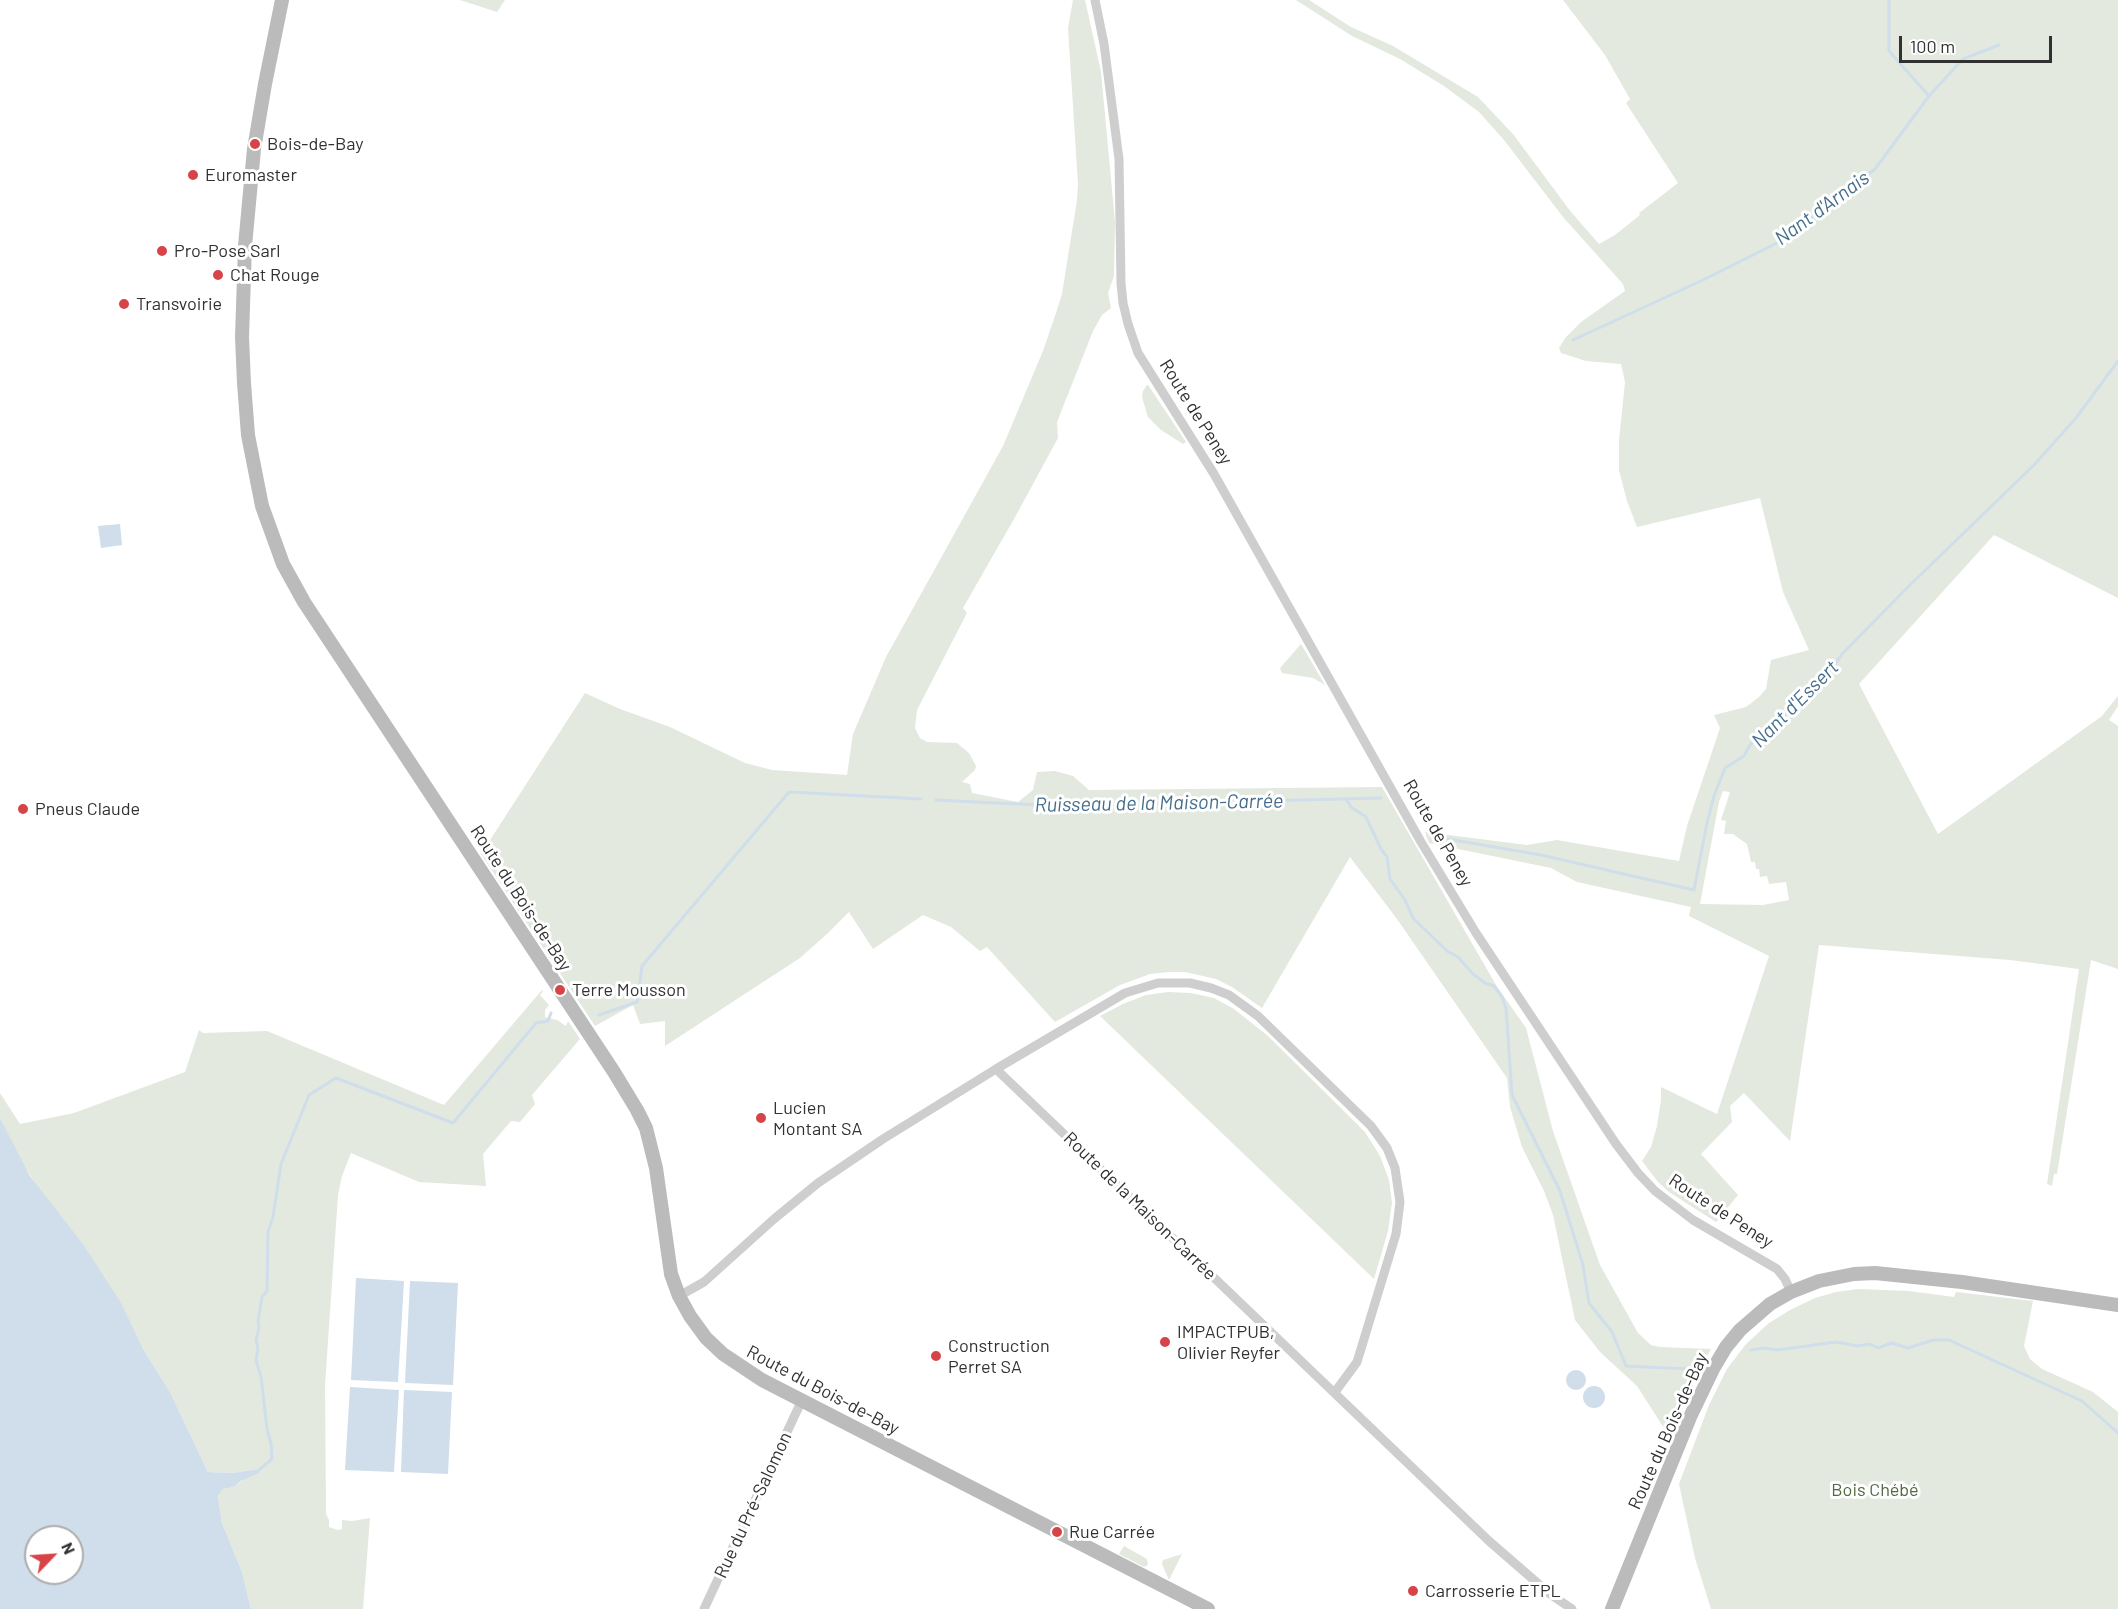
<!DOCTYPE html>
<meta charset="utf-8">
<style>
body{margin:0}
#map{position:relative;width:2118px;height:1609px;overflow:hidden;background:#fff;font-family:Barlow,sans-serif}
canvas{display:block}
.north{position:absolute;left:24px;top:1525px;width:60px;height:60px;box-sizing:border-box;background:#fff;border:2px solid #adadad;border-radius:50%;rotate:65deg;font-size:16px;font-weight:700;line-height:24px;text-align:center;color:#313131}
.north::after{content:'';display:block;margin:auto;width:21px;height:27px;background:#d74448;clip-path:polygon(50% 0,100% 100%,50% 72%,0 100%)}
.scale{position:absolute;left:1899px;top:36px;width:153px;height:27px;box-sizing:border-box;border:3px solid #313131;border-top:0;padding-left:8px;font-size:18px;line-height:21px;white-space:nowrap;color:#313131;-webkit-text-stroke:4px #fff;paint-order:stroke}
</style>
<div id="map">
<canvas width="2118" height="1609"></canvas>
<div class="north">N</div>
<div class="scale">100 m</div>
</div>
<script>
const ctx = document.querySelector('canvas').getContext('2d');
ctx.lineJoin = 'round';
function fill(path, color) { ctx.fillStyle = color; ctx.fill(path, 'evenodd'); }
const toPath = rows => new Path2D(rows.map(r => 'M' + r).join(''));
function trace(path, color, width, dash) { ctx.strokeStyle = color; ctx.lineWidth = width; ctx.lineCap = dash ? 'butt' : 'round'; ctx.setLineDash(dash || []); ctx.stroke(path); }
function label(font, color, halo, rows, align = 'center') {
  ctx.font = font + ' Barlow,sans-serif'; ctx.lineWidth = 6; ctx.setLineDash([]); ctx.textBaseline = 'middle'; ctx.strokeStyle = halo; ctx.fillStyle = color; for (const [text, x, y, turn = 0] of rows) {
    ctx.save(); ctx.translate(x, y); ctx.rotate((+turn || 0) * Math.PI / 180); ctx.textAlign = isNaN(turn) ? turn : align; if (halo) ctx.strokeText(text, 0, 0); ctx.fillText(text, 0, 0); ctx.restore();
  }
}
fill(toPath([
 [460,0,505,0,497,12],
 [1073,0,1085,0,1101,72,1115,222,1114,276,1108,293,1111,308,1102,315,1093,331,1057,422,1058,438,1014,519,963,608,967,613,917,710,915,728,920,738,927,742,957,743,969,753,976,766,975,770,962,782,970,784,972,793,1018,802,1033,790,1037,772,1055,771,1073,776,1089,790,1382,787,1496,985,1526,1028,1553,1131,1600,1265,1638,1333,1651,1345,1660,1347,1711,1349,1698,1373,1672,1433,1669,1436,1637,1386,1600,1352,1575,1320,1553,1215,1544,1191,1522,1147,1510,1107,1507,1078,1397,919,1350,857,1262,1008,1232,987,1216,979,1185,972,1169,972,1150,974,1120,985,1055,1022,987,947,980,951,951,927,923,915,873,949,849,912,827,934,800,958,665,1046,665,1021,640,1024,633,1005,595,1026,481,854,585,693,620,709,670,727,745,763,772,770,847,775,853,734,886,657,1003,446,1043,351,1056,313,1062,294,1077,200,1078,184,1068,28],
 [1296,0,1309,0,1351,27,1393,46,1478,97,1513,134,1571,212,1599,244,1615,235,1640,215,1639,213,1678,183,1626,103,1630,99,1605,55,1563,0,2118,0,2118,598,1994,535,1859,684,1938,834,2102,716,2118,696,2118,706,2109,720,2118,726,2118,969,2091,960,2057,1174,2054,1174,2052,1186,2047,1184,2079,969,2010,960,1819,945,1790,1141,1744,1093,1730,1106,1732,1122,1701,1154,1738,1195,1716,1222,1669,1192,1658,1182,1642,1161,1651,1147,1657,1126,1661,1100,1661,1087,1717,1114,1769,956,1689,916,1691,907,1577,882,1551,868,1429,843,1425,832,1527,845,1557,840,1679,861,1687,826,1720,728,1714,715,1746,707,1759,697,1766,689,1771,660,1809,650,1783,592,1760,498,1637,527,1627,501,1619,470,1619,440,1625,382,1621,364,1586,361,1561,353,1559,348,1566,337,1581,322,1625,291,1623,284,1563,217,1504,140,1479,112,1444,86,1400,59,1352,36],
 [1723,791,1730,792,1721,820,1726,821,1724,834,1733,834,1747,844,1751,862,1755,862,1756,869,1759,869,1760,877,1767,876,1769,884,1786,882,1789,900,1763,905,1700,904,1719,802],
 [1147,385,1148,385,1186,442,1183,444,1161,430,1148,417,1142,397,1143,391],
 [1301,644,1325,685,1313,678,1282,673,1280,668],
 [542,990,543,991,540,995,549,1005,545,1010,545,1017,557,1020,566,1026,568,1021,580,1039,532,1095,535,1104,520,1122,511,1121,483,1154,486,1186,419,1182,351,1153,342,1176,338,1195,325,1385,326,1514,329,1520,329,1527,338,1530,342,1529,342,1520,352,1521,370,1518,363,1609,251,1609,242,1572,222,1523,218,1496,223,1489,234,1487,257,1469,232,1473,208,1472,170,1392,143,1349,83,1244,40,1191,20,1159,0,1118,0,1093,20,1124,74,1113,185,1072,199,1030,203,1033,267,1031,444,1105],
 [1168,992,1191,993,1214,998,1234,1009,1268,1036,1365,1132,1380,1156,1389,1180,1392,1203,1388,1231,1374,1279,1100,1016,1123,1004,1146,995],
 [1858,1289,1909,1291,1954,1297,1956,1292,2033,1301,2024,1346,2030,1359,2042,1369,2093,1392,2118,1412,2118,1609,1711,1609,1695,1558,1679,1484,1709,1405,1727,1369,1746,1344,1769,1323,1790,1310,1815,1298,1836,1292],
 [1124,1546,1147,1559,1148,1565,1144,1567,1119,1554],
 [1182,1554,1169,1580,1162,1564,1163,1560]
]), '#e3e9de');
fill(toPath([
 [120,524,122,545,101,548,98,526],
 [0,1118,30,1176,83,1244,121,1303,143,1349,170,1392,208,1472,232,1473,258,1469,259,1470,259,1473,241,1481,234,1487,223,1489,218,1496,222,1523,242,1572,251,1609,0,1609],
 [36,1537,72,1537,72,1573,36,1573],
 [356,1278,404,1281,398,1382,351,1380],
 [410,1281,458,1283,453,1385,405,1383],
 '1566 1380a10 10 0 1 1 20 0a10 10 0 1 1-20 0Z',
 '1583 1397a11 11 0 1 1 22 0a11 11 0 1 1-22 0Z',
 [350,1387,399,1390,394,1472,345,1470],
 [404,1390,452,1392,448,1474,401,1472]
]), '#cfdeea');
trace(toPath([
 [1889,0,1889,51,1929,96],
 [1573,340,1703,280,1781,241,1875,169,1929,96,1963,59,1999,45],
 [1346,799,1351,807,1366,817,1381,849,1387,857,1390,879,1405,900,1413,918,1447,951,1458,957,1473,974,1485,983,1494,986,1502,997,1506,1008,1512,1095,1560,1191,1583,1265,1589,1303,1612,1332,1626,1366,1689,1369],
 [936,800,1059,806,1381,798],
 [1448,839,1541,855,1694,890,1707,823,1714,796,1725,768,1744,756,1750,745,1770,724,1796,708,1820,684,1843,653,1909,586,2034,465,2076,418,2118,361],
 [599,1015,637,1002,642,966,789,792,921,799],
 [1751,1350,1764,1348,1777,1350,1836,1342,1858,1346,1870,1344,1878,1348,1891,1343,1908,1348,1933,1340,1949,1340,2082,1401,2118,1433],
 [259,1470,272,1459,271,1443,267,1429,261,1377,256,1360,258,1349,256,1340,259,1328,258,1321,262,1297,267,1291,268,1232,273,1217,281,1164,309,1095,336,1078,453,1123,536,1023,548,1021,551,1013]
]), '#cfdeea', 3);
trace(toPath([
 [1095,0,1104,44,1119,159,1121,283,1123,303,1128,324,1138,353,1214,474,1421,842,1476,933,1616,1144,1638,1173,1655,1191,1693,1220,1777,1269,1785,1279,1791,1292],
 [996,1069,1489,1541,1550,1594,1572,1609],
 [679,1296,704,1282,774,1219,818,1183,883,1139,996,1069,1125,993,1158,983,1190,983,1211,988,1229,995,1258,1016,1371,1126,1387,1148,1395,1168,1400,1202,1396,1234,1357,1362,1335,1392],
 [704,1609,802,1400]
]), '#cecece', 9);
trace(toPath([
 [282,0,265,84,254,149,245,246,242,337,244,383,248,435,262,506,283,564,304,602,614,1072,637,1110,646,1128,656,1168,671,1274,679,1296,690,1316,706,1338,723,1354,762,1380,1208,1609],
 [1612,1609,1690,1417,1713,1369,1726,1347,1740,1330,1770,1304,1791,1292,1819,1281,1854,1274,1875,1273,1962,1282,2118,1305]
]), '#bbb', 14);
for (const [x, y, r, color] of [
 [255,144,6,"#d74448"],
 [193,175,6,"#d74448"],
 [162,251,6,"#d74448"],
 [218,275,6,"#d74448"],
 [124,304,6,"#d74448"],
 [23,809,6,"#d74448"],
 [560,990,6,"#d74448"],
 [761,1118,6,"#d74448"],
 [1165,1342,6,"#d74448"],
 [936,1356,6,"#d74448"],
 [1057,1532,6,"#d74448"],
 [1413,1591,6,"#d74448"]
]) { const dot = new Path2D(); dot.arc(x, y, r, 0, 2 * Math.PI); ctx.fillStyle = color; ctx.fill(dot); trace(dot, '#fff', 2); }
label('18px', '#313131', '#fff', [
 ["Bois-de-Bay",267,144],
 ["Euromaster",205,175],
 ["Pro-Pose Sarl",174,251],
 ["Chat Rouge",230,275],
 ["Transvoirie",136,304],
 ["Pneus Claude",35,809],
 ["Terre Mousson",572,990],
 ["Lucien",773,1108],
 ["Montant SA",773,1129],
 ["IMPACTPUB,",1177,1332],
 ["Olivier Reyfer",1177,1353],
 ["Construction",948,1346],
 ["Perret SA",948,1367],
 ["Rue Carrée",1069,1532],
 ["Carrosserie ETPL",1425,1591]
], 'left');
label('18px', '#313131', '#fff', [
 ["Route de Peney",1196,412,58],
 ["Route de Peney",1438,833,60],
 ["Route du Bois-de-Bay",521,898,57],
 ["Route de la Maison-Carrée",1140,1206,44],
 ["Route de Peney",1721,1211,33],
 ["Route du Bois-de-Bay",823,1390,28],
 ["Route du Bois-de-Bay",1668,1431,-66],
 ["Rue du Pré-Salomon",753,1505,-65]
]);
label('18px', '#536a41', '#fff', [
 ["Bois Chébé",1875,1490]
]);
label('italic 20px', '#456e8d', '#fff', [
 ["Nant d'Arnais",1822,208,-36],
 ["Nant d'Essert",1795,704,-45],
 ["Ruisseau de la Maison-Carrée",1159,803,-1]
]);
</script>
